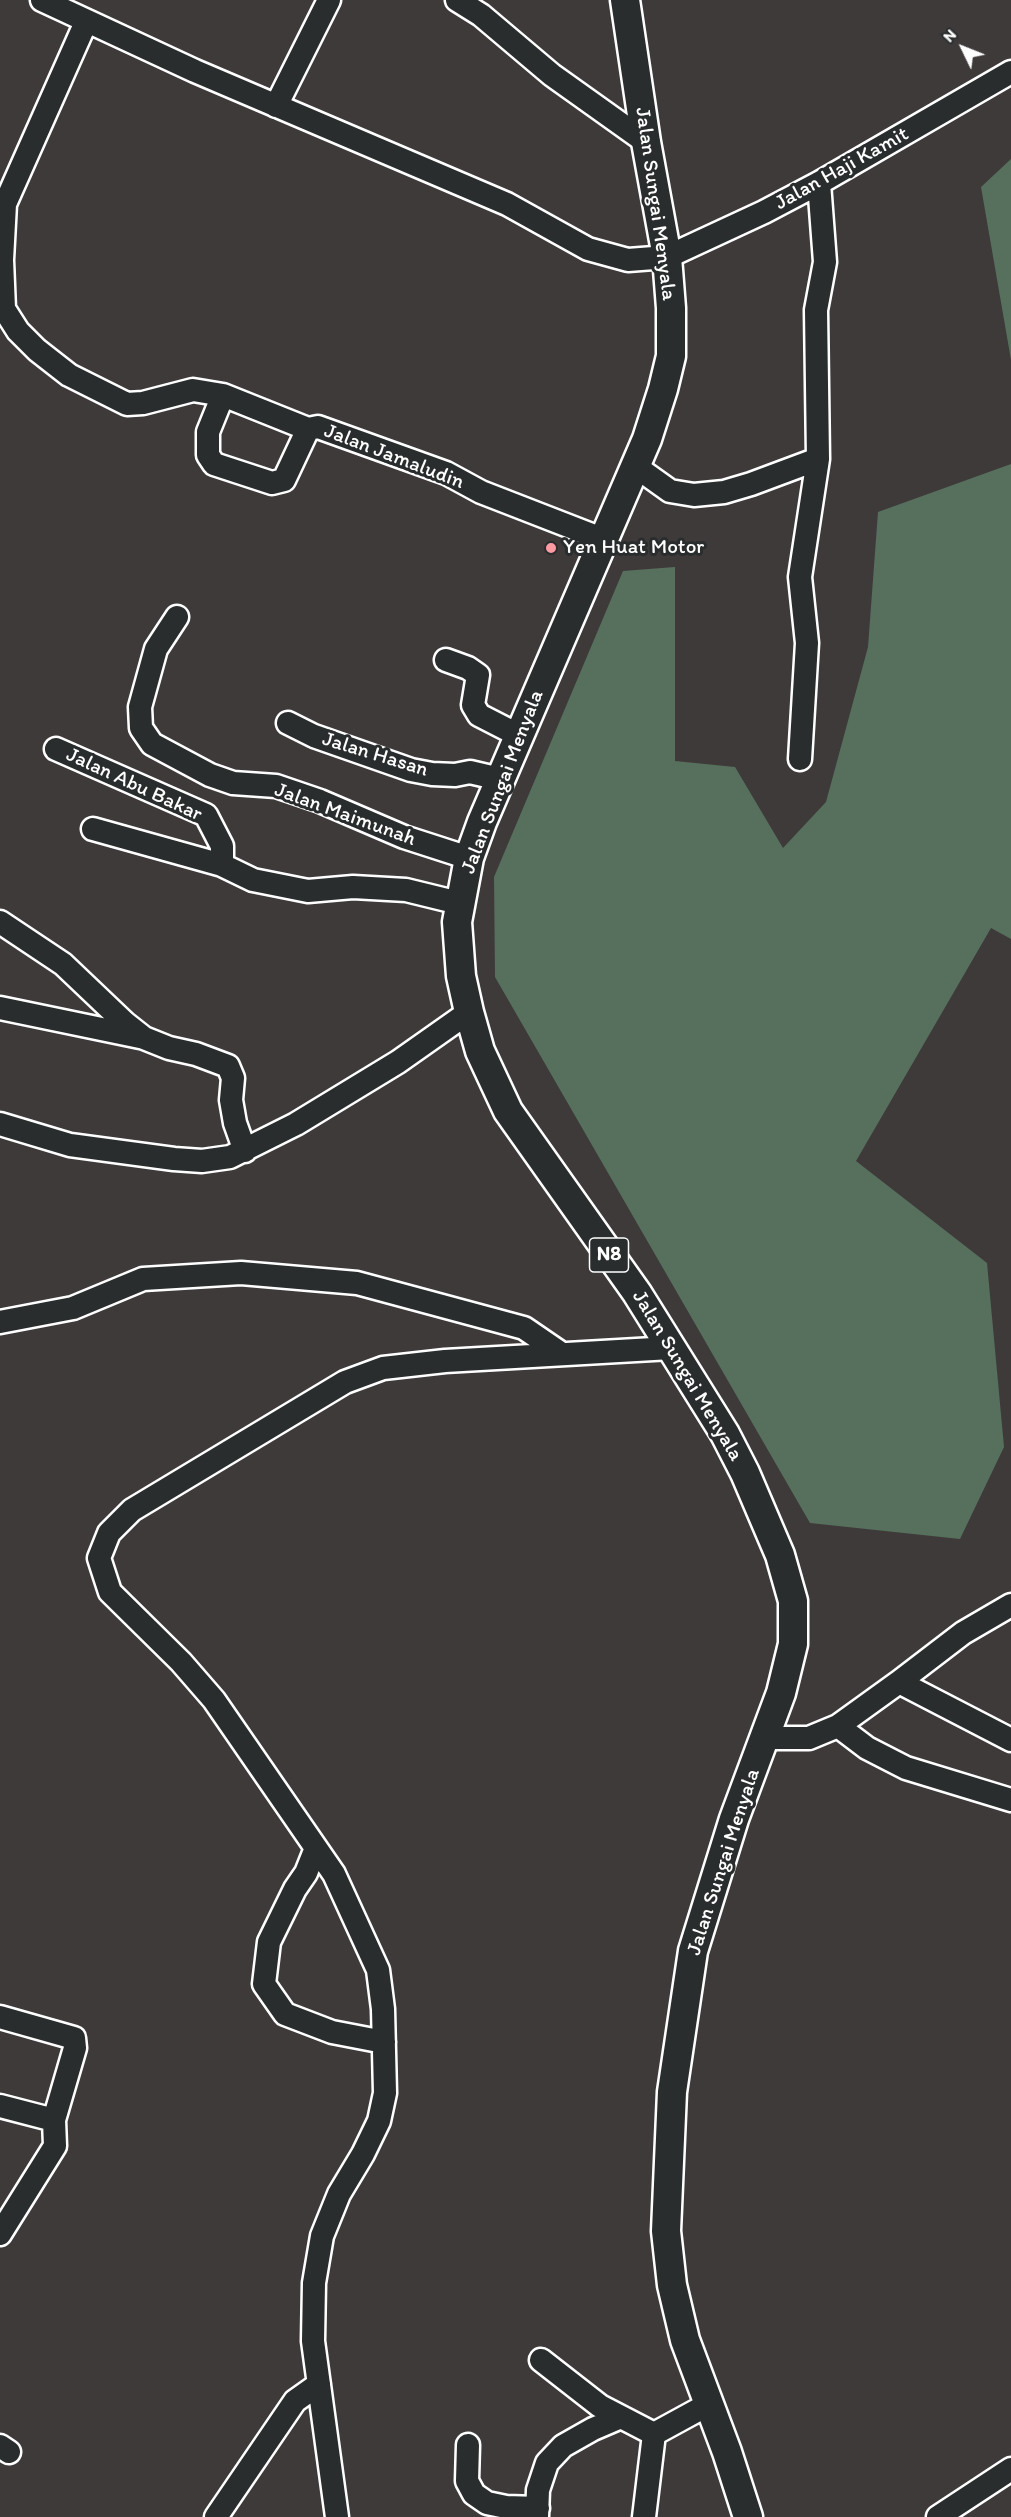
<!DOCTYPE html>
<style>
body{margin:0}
#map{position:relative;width:1011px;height:2517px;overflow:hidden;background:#3e3a3a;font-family:Itim,sans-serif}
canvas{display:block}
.north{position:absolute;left:933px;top:18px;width:60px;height:60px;-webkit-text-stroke:4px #2a2d2e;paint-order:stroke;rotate:313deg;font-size:16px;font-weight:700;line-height:24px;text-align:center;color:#fff}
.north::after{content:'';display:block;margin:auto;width:21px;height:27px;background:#fff;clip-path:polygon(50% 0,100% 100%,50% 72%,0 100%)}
</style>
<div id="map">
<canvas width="1011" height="2517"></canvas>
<div class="north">N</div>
</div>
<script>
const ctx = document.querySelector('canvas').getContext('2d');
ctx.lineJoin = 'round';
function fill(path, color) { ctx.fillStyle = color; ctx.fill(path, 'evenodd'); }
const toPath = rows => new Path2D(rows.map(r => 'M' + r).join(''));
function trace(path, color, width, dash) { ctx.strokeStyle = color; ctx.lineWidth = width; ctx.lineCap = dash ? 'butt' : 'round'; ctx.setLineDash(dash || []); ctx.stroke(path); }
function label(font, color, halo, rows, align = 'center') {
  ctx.font = font + ' Itim,sans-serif'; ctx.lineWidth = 6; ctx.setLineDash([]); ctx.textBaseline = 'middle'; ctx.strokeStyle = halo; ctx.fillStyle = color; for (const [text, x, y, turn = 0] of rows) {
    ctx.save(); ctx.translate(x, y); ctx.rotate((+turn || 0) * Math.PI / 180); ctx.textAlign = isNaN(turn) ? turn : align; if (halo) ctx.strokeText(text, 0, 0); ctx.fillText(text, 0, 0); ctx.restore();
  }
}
fill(toPath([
 [1011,159,1011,360,981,187],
 [1011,464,1011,939,991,928,856,1161,987,1263,1004,1447,960,1539,810,1523,495,977,494,877,623,571,675,567,675,761,735,767,783,848,826,802,868,647,878,512]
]), '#57705d');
const minor = toPath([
 [42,0,195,71,507,204,588,249,628,260,667,257,764,212,819,183,1011,72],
 [457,0,481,15,552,75,646,142],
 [276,106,329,0],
 [5,204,2,260,4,309,18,331,37,350,69,375,127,404,143,403,193,390,223,395,308,429],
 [0,206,5,204,86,22],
 [223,395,208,432,208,455,214,464,272,483,284,480,308,429,318,427,446,473,481,492,602,539],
 [635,466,670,491,694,495,724,492,751,484,818,459],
 [177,617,156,649,140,707,141,728,152,744,210,775,233,783,276,786,320,801,404,837,469,858],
 [446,660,468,668,478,675,473,705,479,715,520,736],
 [288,723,314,736,411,770,432,774,455,775,470,772,500,779],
 [56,749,206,815,222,846,222,865,253,880,308,891,353,887,406,890,459,903],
 [800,759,807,643,800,577,818,459,816,310,825,262,819,183],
 [93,829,222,865],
 [0,922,63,964,125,1023,144,1038,169,1048,196,1054,228,1066,233,1078,231,1100,235,1123,245,1151],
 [0,1008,140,1037],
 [0,1124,70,1145,174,1159,202,1161,230,1157,296,1124,398,1062,469,1012],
 [0,1322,73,1308,143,1279,241,1273,357,1283,524,1328,562,1354],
 [899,1682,963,1633,1011,1605],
 [838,1726,867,1748,906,1768,1011,1800],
 [764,1738,809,1738,838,1726,899,1682,1011,1740],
 [316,1848,306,1873,295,1889,269,1942,264,1984,285,2014,332,2032,384,2042],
 [0,2017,74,2038,75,2048,54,2120,55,2146,0,2234],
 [0,2106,54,2120],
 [541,2360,600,2406,654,2434],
 [468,2445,467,2481,474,2494,487,2503,506,2507,538,2508],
 [0,2446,9,2452],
 [216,2517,295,2401,319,2384],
 [337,2517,313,2341,314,2283,322,2236,339,2194,363,2154,379,2121,385,2093,383,2009,378,1970,334,1874,214,1700,181,1662,110,1592,99,1558,109,1533,132,1510,345,1382,383,1368,445,1361,671,1348],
 [537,2517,538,2490,547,2463,563,2446,593,2429,621,2417],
 [644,2517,654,2434,709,2404],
 [938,2517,1011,2469]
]);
const major = toPath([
 [625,0,646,142,667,257,671,308,671,356,663,389,647,439,482,822,469,858,457,922,461,976,469,1012,480,1051,508,1111,637,1293,725,1434,745,1473,780,1555,793,1601,793,1644,781,1693,734,1819,693,1951,672,2092,666,2231,672,2285,685,2340,727,2452,748,2517]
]);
trace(minor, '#fff', 27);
trace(major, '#fff', 33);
trace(minor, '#2a2d2e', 22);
trace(major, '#2a2d2e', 28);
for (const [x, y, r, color] of [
 [551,548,6,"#ff9aa2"]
]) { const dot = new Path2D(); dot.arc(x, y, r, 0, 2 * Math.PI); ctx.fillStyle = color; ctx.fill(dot); trace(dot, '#2a2d2e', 2); }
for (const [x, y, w] of [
 [609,1255,39]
]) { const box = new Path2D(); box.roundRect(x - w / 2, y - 17, w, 34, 4.5); ctx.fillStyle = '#2a2d2e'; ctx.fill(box); trace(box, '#fff', 1.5); }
label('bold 20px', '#fff', null, [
 ["N8",609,1255]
]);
label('21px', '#fff', '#2a2d2e', [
 ["Jalan Haji Kamit",842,169,-29],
 ["Jalan Sungai Menyala",655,204,82],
 ["Jalan Jamaludin",394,457,21],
 ["Jalan Hasan",375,755,17],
 ["Jalan Sungai Menyala",503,782,-69],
 ["Jalan Abu Bakar",134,785,25],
 ["Jalan Maimunah",345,815,20],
 ["Jalan Sungai Menyala",687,1376,59],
 ["Jalan Sungai Menyala",724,1862,-72]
]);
label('21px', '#fff', '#2a2d2e', [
 ["Yen Huat Motor",563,548]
], 'left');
</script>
